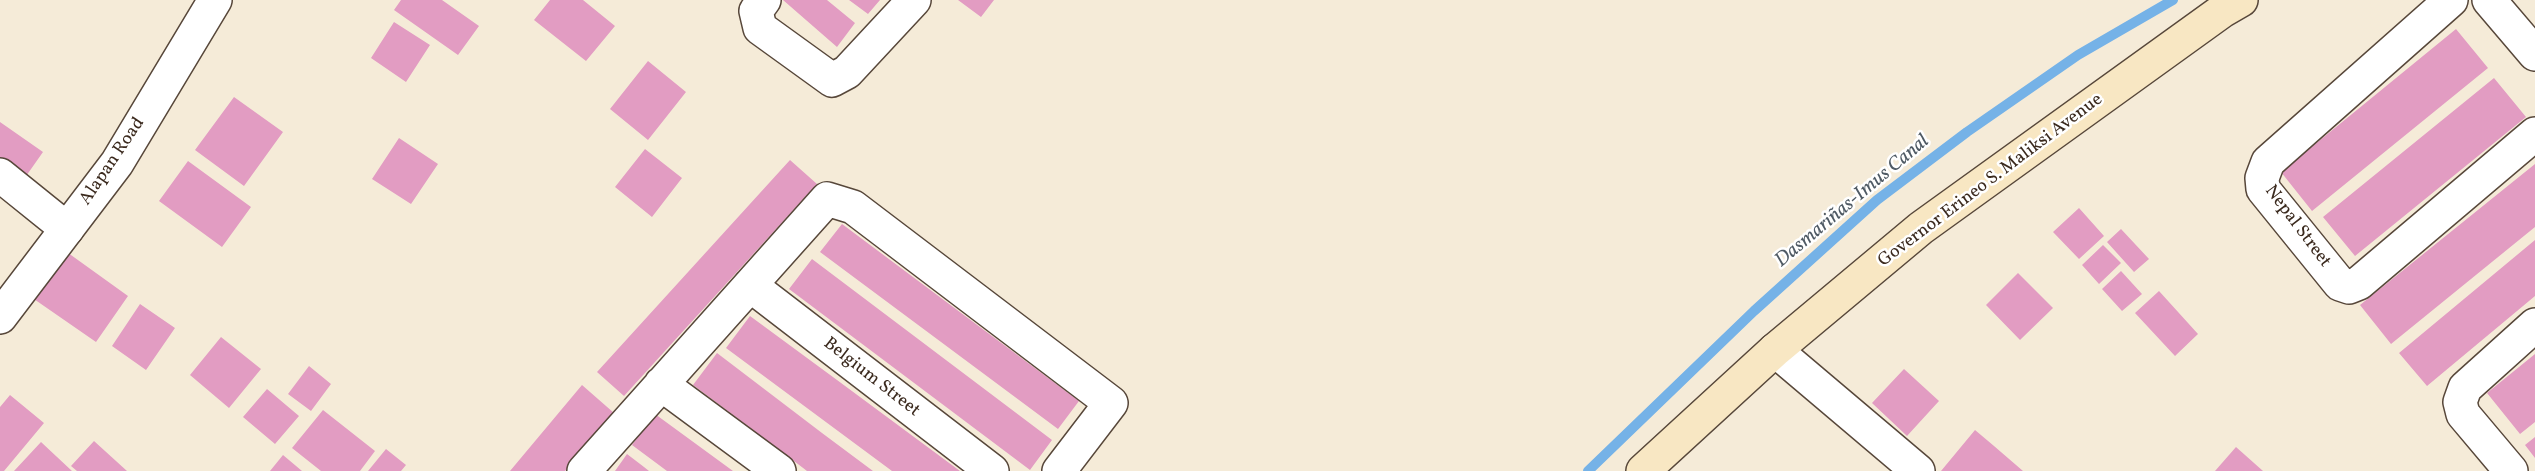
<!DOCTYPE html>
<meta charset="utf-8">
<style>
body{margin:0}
canvas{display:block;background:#f5ebd8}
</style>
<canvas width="2535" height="471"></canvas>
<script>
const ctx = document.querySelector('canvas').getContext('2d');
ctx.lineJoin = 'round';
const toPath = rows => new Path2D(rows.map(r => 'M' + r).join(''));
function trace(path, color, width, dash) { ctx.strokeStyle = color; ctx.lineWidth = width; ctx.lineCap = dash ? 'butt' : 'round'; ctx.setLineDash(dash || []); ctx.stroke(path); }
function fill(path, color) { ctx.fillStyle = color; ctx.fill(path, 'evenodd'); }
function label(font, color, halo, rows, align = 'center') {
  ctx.font = font + ' Vollkorn,serif'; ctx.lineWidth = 5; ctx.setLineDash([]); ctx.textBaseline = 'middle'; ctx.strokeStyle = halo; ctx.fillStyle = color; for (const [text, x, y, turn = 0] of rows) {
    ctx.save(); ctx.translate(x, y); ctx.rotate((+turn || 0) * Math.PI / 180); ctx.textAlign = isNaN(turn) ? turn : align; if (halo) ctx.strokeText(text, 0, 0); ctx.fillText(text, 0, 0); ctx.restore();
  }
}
trace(toPath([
 [1588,471,1754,311,1877,200,1967,132,2078,55,2173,0]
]), '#75b2e7', 10);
fill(toPath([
 [401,0,442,0,479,26,458,55,394,10],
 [550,0,583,0,615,26,586,61,534,20],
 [783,0,827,0,855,23,837,47],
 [849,0,880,0,868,14],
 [958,0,994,0,981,17],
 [394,22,430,45,406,82,371,58],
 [2456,29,2488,68,2312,211,2281,172],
 [648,61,686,92,648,140,610,109],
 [2494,78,2526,117,2355,256,2323,217],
 [234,97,283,132,244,186,195,150],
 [0,122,43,152,24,179,0,163],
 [399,138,438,164,411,204,372,179],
 [645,149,682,178,652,217,615,187],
 [790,160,817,184,624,396,597,372],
 [188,161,251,207,222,247,159,201],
 [2535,164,2535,227,2391,344,2360,305],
 [2079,208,2104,236,2079,259,2053,232],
 [842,224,1079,401,1058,429,820,252],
 [2121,229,2149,259,2134,272,2107,242],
 [2535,240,2535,296,2427,386,2399,353],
 [2103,245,2121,263,2099,284,2082,265],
 [64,250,128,296,96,342,31,297],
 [812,259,1052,440,1030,470,789,289],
 [2121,271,2142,294,2122,311,2102,289],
 [2018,273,2053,308,2020,340,1986,305],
 [2159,291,2198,334,2175,356,2135,313],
 [140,304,175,328,146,370,112,346],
 [750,316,837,380,960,471,892,471,726,348],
 [221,337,261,369,229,408,190,375],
 [717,353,822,433,873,471,807,471,781,451,693,385],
 [2535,354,2535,422,2520,434,2487,393],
 [309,366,331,384,311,411,288,394],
 [1904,369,1939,401,1907,436,1872,403],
 [582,385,614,413,565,471,510,471],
 [267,389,299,416,275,444,243,417],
 [10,395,44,423,4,471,0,471,0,407],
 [323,410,375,451,360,471,321,471,292,448],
 [655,414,733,471,667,471,632,445],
 [1975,430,1994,446,2023,471,1941,471],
 [2535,437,2535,458,2525,445],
 [94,441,127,471,77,471,71,466],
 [41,442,72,471,14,471],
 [2236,447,2263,471,2215,471],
 [386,449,406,465,401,471,368,471],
 [627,454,644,467,649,471,615,471],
 [283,455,302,471,270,471]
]), '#e29cc2');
const minor = toPath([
 [764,0,756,11,760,28,832,80,847,72,914,0],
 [2451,0,2268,162,2262,178,2263,189,2340,284,2349,287,2359,283,2535,134],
 [2489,0,2535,54],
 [0,175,67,229],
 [750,285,992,471],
 [1775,350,1918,471],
 [661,384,779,471],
 [584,471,827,199,853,207,1111,403,1059,471],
 [2511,471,2463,414,2460,402,2465,388,2535,325]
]);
const tertiary = toPath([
 [0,317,117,163,215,0]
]);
const secondary = toPath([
 [1643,471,1775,350,1921,228,2222,11,2241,0]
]);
trace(minor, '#57473a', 36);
trace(tertiary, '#57473a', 36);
trace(secondary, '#57473a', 36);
trace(minor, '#fff', 33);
trace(tertiary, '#fff', 33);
trace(secondary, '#f8e7c3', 33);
label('18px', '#3b2a1e', '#fff', [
 ["Alapan Road",113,162,-56],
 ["Governor Erineo S. Maliksi Avenue",1991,181,-37],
 ["Nepal Street",2297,227,53],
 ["Belgium Street",871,378,38]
]);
label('italic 20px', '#4f5a64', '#fff', [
 ["Dasmariñas-Imus Canal",1853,202,-40]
]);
</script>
